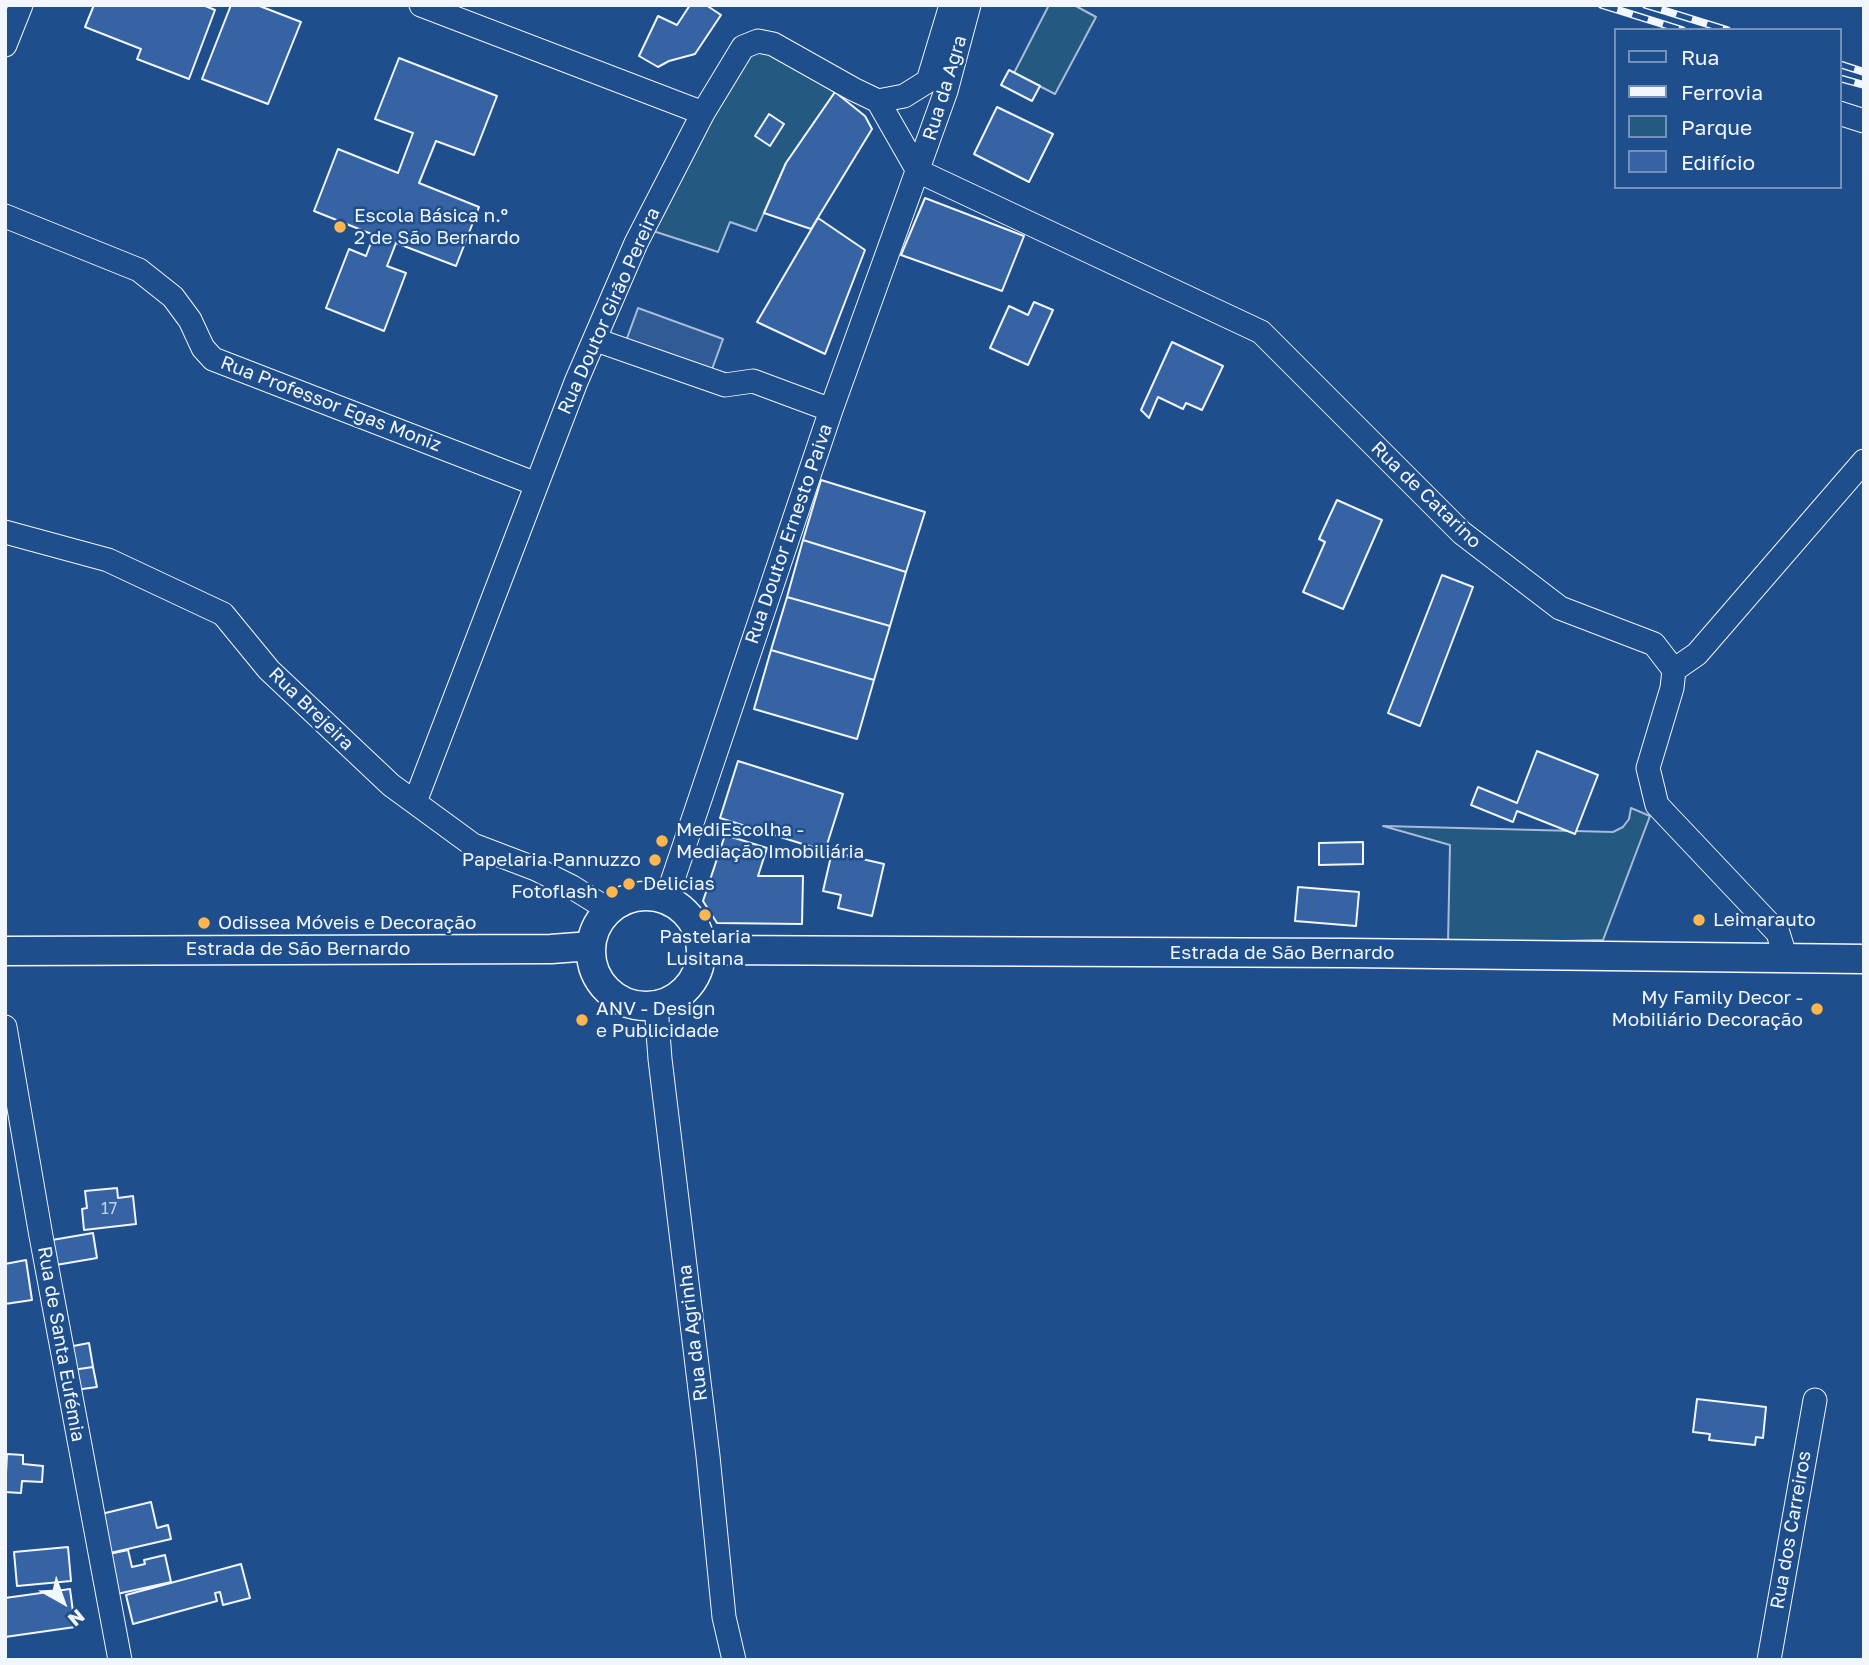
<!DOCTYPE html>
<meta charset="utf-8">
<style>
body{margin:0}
#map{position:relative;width:1869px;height:1665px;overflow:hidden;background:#1f4e8c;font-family:"Golos Text",sans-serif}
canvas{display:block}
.frame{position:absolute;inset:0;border:7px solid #f2f6ff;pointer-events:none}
.legend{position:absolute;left:1614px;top:28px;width:228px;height:161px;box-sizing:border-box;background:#1f4e8c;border:2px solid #7391ba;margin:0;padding:9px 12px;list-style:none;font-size:21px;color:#f2f6ff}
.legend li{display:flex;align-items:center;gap:14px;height:35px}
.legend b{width:35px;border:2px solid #7391ba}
.north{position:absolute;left:28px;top:1567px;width:70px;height:70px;-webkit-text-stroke:5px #1f4e8c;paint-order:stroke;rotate:140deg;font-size:19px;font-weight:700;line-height:28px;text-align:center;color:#f2f6ff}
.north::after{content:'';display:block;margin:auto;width:24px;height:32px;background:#f2f6ff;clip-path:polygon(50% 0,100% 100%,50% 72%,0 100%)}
</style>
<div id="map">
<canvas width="1869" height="1665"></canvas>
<div class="frame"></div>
<ul class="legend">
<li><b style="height:9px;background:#1f4e8c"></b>Rua</li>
<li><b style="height:9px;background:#f2f6ff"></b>Ferrovia</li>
<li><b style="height:19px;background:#245a82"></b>Parque</li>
<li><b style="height:19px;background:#3563a3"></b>Edifício</li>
</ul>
<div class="north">N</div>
</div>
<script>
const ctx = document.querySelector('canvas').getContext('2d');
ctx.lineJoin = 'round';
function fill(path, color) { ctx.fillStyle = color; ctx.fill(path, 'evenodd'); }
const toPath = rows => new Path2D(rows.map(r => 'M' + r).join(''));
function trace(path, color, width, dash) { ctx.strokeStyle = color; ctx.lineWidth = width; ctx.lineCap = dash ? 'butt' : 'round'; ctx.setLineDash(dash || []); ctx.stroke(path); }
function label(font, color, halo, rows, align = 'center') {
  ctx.font = font + ' "Golos Text",sans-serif'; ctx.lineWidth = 5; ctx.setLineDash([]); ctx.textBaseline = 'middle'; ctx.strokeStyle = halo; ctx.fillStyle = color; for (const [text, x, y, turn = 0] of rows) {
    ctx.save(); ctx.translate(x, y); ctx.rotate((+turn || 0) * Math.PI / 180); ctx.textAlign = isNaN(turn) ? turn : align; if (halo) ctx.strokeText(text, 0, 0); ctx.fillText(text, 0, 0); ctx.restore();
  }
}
const green = toPath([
 [1049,5,1074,5,1096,17,1055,94,1014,73,1049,5],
 [765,46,835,92,786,163,756,231,730,222,718,252,650,230,737,65,765,46],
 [1631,808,1650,816,1603,940,1448,944,1450,845,1383,826,1613,832,1623,827,1629,819,1631,808]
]);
fill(green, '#245a82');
trace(green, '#a8bbd7', 2);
const parking = toPath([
 [638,308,723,339,711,372,626,341,638,308]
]);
fill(parking, '#305b95');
trace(parking, '#a8bbd7', 2);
const building = toPath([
 [94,5,203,5,215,10,189,79,137,59,141,49,85,27,94,5],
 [231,5,257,5,301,22,268,104,202,79,231,5],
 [690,5,706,5,721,15,695,54,669,61,658,67,639,56,658,16,677,25,690,5],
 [399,58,497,96,474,155,436,141,419,183,479,207,456,266,396,243,387,266,406,273,384,331,326,308,349,249,366,256,374,235,314,211,338,149,398,173,413,133,375,119,399,58],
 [1009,70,1040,86,1032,101,1001,85,1009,70],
 [835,92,865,116,872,129,811,229,764,213,786,163,835,92],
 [997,107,1053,134,1029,182,974,154,997,107],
 [769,114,784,124,770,146,755,136,769,114],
 [925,198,1024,236,1002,291,901,255,925,198],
 [818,218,865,250,825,354,757,322,818,218],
 [1034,302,1053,310,1028,365,990,348,1009,306,1028,315,1034,302],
 [1172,342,1223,366,1202,410,1186,403,1183,409,1158,397,1149,418,1141,410,1172,342],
 [821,480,925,512,906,572,803,540,821,480],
 [1337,500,1382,520,1343,609,1303,592,1325,542,1319,539,1337,500],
 [803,540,906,572,890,626,787,597,803,540],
 [1442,575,1473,587,1420,726,1388,713,1442,575],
 [787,597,890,626,874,680,771,650,787,597],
 [771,650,874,680,857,739,754,709,771,650],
 [1537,751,1598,775,1575,834,1517,811,1513,822,1471,805,1478,787,1517,803,1537,751],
 [738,761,843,794,825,851,720,818,738,761],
 [725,835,767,848,758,876,803,876,802,924,717,923,703,901,725,835],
 [1363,842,1363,864,1319,865,1319,843,1363,842],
 [832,852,884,864,872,916,838,908,841,895,823,891,832,852],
 [1298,887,1359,892,1356,926,1295,921,1298,887],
 [117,1188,118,1198,133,1196,136,1224,84,1230,82,1209,87,1208,85,1191,117,1188],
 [93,1233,97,1258,56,1265,52,1240,93,1233],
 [26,1260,32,1300,5,1304,5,1264,26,1260],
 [89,1343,93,1367,72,1370,68,1347,89,1343],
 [93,1367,97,1387,75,1390,72,1370,93,1367],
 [1697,1399,1766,1407,1763,1438,1756,1437,1755,1445,1709,1440,1710,1434,1693,1432,1697,1399],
 [7,1454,23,1455,23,1464,43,1466,42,1482,22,1481,21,1493,5,1492,7,1454],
 [151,1502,157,1528,168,1525,171,1539,106,1554,97,1515,151,1502],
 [68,1547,71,1581,17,1586,14,1552,68,1547],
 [128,1550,132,1567,145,1564,144,1560,165,1555,171,1582,117,1594,109,1554,128,1550],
 [241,1564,250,1598,223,1605,220,1592,215,1593,217,1601,133,1624,126,1595,241,1564],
 [70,1589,75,1627,5,1637,5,1598,70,1589]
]);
fill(building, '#3563a3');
trace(building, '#f2f6ff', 2);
const minor = toPath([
 [421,5,703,113],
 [5,45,21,5],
 [878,101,904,96,928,81,951,5],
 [1839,113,1864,121],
 [918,171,1261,332,1462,533,1560,608,1654,644,1674,670,1672,688,1648,768,1657,805,1778,933,1786,959],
 [5,216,139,270,173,297,190,320,203,348,213,359,536,484],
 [596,340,725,385,753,381,831,410],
 [5,532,108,560,223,614,269,670,391,785,473,845,536,869,572,887,609,910],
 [1674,670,1697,654,1864,461],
 [415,802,576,382,636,243,703,113,743,47,758,41,773,44,853,89,878,101,918,171],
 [666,900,831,410,946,91,969,5],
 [656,1005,660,1059,708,1456,724,1617,734,1660],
 [5,1027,41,1236,120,1660],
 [1769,1660,1815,1400]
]);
const major = toPath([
 '591 951a55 55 0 1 1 110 0a55 55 0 1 1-110 0Z',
 [701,950,1349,953,1864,959],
 [5,951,551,949,591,946]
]);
trace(minor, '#f2f6ff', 25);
trace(major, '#f2f6ff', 31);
trace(minor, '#1f4e8c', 23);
trace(major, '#1f4e8c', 28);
const rail = toPath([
 [1602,5,1682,30],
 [1646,5,1727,30],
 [1839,64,1864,72],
 [1839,78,1864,85]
]);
trace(rail, '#f2f6ff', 8);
trace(rail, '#1f4e8c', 5, [16]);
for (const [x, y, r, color] of [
 [340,227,7,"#ffb74d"],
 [662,841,7,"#ffb74d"],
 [655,860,7,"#ffb74d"],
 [629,884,7,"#ffb74d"],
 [612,892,7,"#ffb74d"],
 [705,915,7,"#ffb74d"],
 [1699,920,7,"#ffb74d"],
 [204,923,7,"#ffb74d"],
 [1817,1009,7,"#ffb74d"],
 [582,1020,7,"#ffb74d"]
]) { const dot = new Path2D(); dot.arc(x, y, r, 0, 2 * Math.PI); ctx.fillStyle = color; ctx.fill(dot); trace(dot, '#1f4e8c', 2.5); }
label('16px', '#c3d1e8', null, [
 ["17",109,1209]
]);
label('19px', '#f2f6ff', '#1f4e8c', [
 ["Rua da Agra",945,88,-73],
 ["Rua Doutor Girão Pereira",609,311,-66],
 ["Rua Professor Egas Moniz",331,404,21],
 ["Rua de Catarino",1426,495,44],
 ["Rua Doutor Ernesto Paiva",789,534,-71],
 ["Rua Brejeira",311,709,44],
 ["Estrada de São Bernardo",298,949],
 ["Estrada de São Bernardo",1282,953],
 ["Rua da Agrinha",693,1333,-97],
 ["Rua de Santa Eufémia",61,1344,80],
 ["Rua dos Carreiros",1791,1530,-80]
]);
label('19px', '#f2f6ff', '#1f4e8c', [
 ["Escola Básica n.º",354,216],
 ["2 de São Bernardo",354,238],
 ["MediEscolha -",676,830],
 ["Mediação Imobiliária",676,852],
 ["Papelaria Pannuzzo",641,860,"right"],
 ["Delicias",643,884],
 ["Fotoflash",598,892,"right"],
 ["Leimarauto",1713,920],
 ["Odissea Móveis e Decoração",218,923],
 ["Pastelaria",705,937,"center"],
 ["Lusitana",705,959,"center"],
 ["My Family Decor -",1803,998,"right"],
 ["Mobiliário Decoração",1803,1020,"right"],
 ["ANV - Design",596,1009],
 ["e Publicidade",596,1031]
], 'left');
</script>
